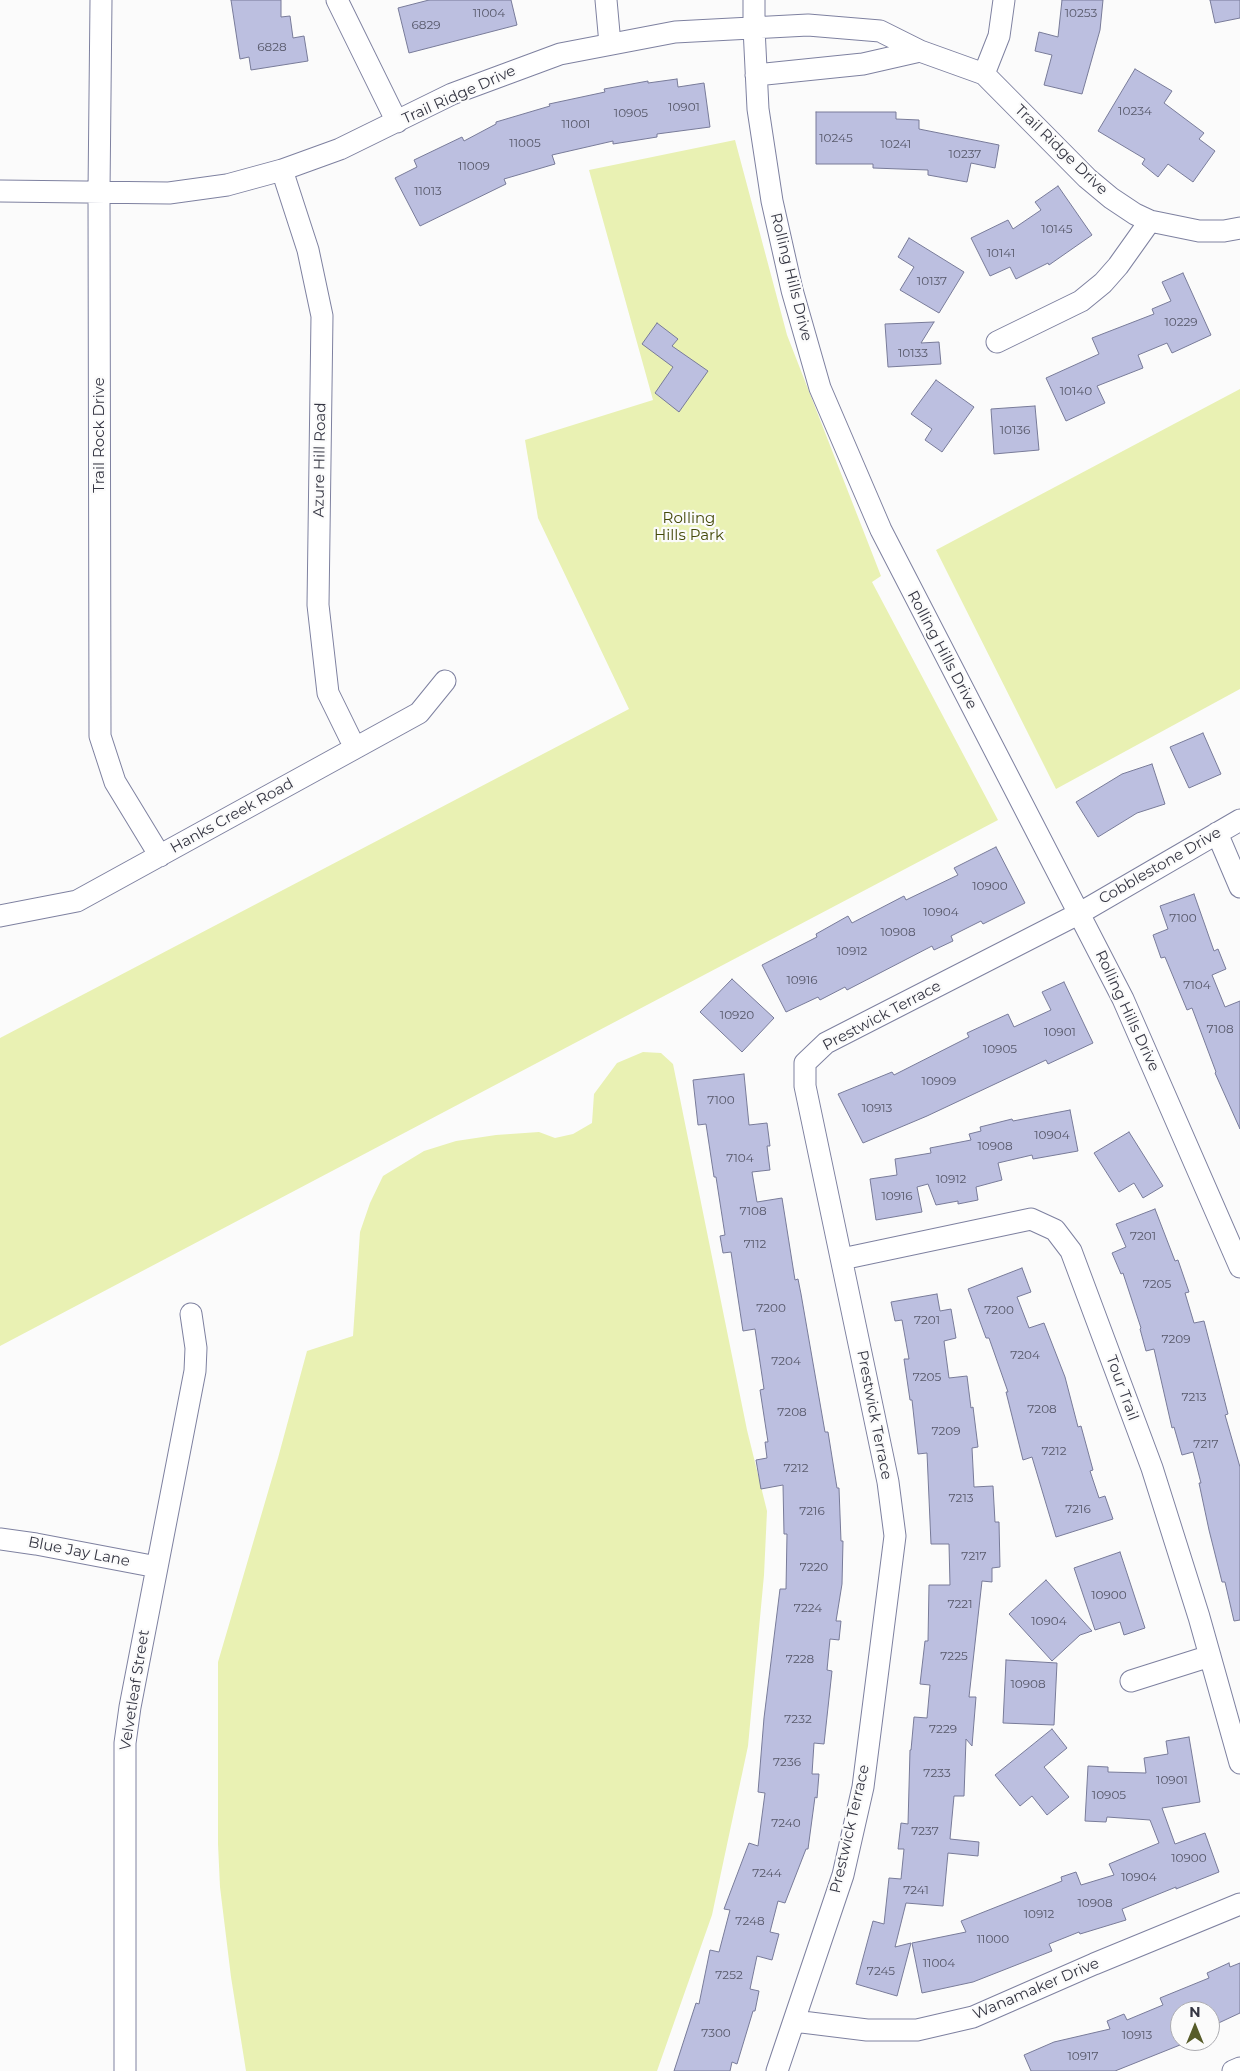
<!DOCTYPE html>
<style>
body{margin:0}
#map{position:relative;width:1240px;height:2071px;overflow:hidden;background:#fbfbfb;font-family:Montserrat,sans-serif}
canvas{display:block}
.north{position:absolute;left:1170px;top:2001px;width:50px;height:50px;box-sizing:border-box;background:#fbfbfb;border:1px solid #acacb1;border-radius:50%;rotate:0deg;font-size:14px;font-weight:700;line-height:20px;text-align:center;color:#353643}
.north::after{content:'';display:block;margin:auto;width:18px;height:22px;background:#575c2a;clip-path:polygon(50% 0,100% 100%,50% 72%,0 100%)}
</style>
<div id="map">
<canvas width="1240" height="2071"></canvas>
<div class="north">N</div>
</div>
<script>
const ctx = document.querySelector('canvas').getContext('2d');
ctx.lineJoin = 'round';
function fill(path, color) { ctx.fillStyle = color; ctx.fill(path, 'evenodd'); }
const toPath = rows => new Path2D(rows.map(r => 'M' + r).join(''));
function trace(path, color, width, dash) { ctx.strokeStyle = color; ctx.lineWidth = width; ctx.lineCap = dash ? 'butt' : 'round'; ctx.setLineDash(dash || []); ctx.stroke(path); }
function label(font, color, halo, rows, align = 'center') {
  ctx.font = font + ' Montserrat,sans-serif'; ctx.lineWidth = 4.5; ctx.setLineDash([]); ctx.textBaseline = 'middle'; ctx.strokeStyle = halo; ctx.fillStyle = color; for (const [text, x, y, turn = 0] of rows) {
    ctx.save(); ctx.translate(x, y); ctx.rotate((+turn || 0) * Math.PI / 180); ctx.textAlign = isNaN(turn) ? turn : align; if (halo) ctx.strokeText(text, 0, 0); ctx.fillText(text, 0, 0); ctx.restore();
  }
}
fill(toPath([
 [735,140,787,335,881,576,872,582,998,820,0,1346,0,1038,629,709,538,518,525,440,653,400,589,170],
 [1240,389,1240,689,1056,789,936,550],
 [643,1052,661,1053,673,1064,747,1430,767,1511,764,1575,748,1746,712,1915,657,2071,246,2071,231,1977,220,1887,218,1844,218,1662,278,1458,307,1351,353,1336,360,1232,370,1203,383,1176,424,1151,456,1141,496,1135,539,1132,555,1138,573,1134,592,1123,594,1094,617,1063]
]), '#e9f1b3');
const building = toPath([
 [231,0,281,0,281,17,290,16,293,38,304,36,308,61,251,70,249,57,240,59,231,0],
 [429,0,511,0,517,25,409,53,398,8,429,0],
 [1062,0,1103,0,1100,30,1082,94,1044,85,1052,55,1035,51,1039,32,1058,37,1062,0],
 [1210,0,1240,0,1240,18,1215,23,1210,0],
 [1135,69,1172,91,1164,103,1204,133,1199,139,1215,151,1193,182,1168,164,1158,177,1142,164,1145,159,1098,131,1135,69],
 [677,79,678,87,704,83,710,127,657,134,657,137,613,144,613,141,552,155,555,164,504,179,506,184,420,226,395,178,417,167,414,160,462,137,464,141,496,124,496,122,550,106,549,104,605,92,604,89,648,81,648,83,677,79],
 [816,112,896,112,896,119,919,120,919,129,999,145,995,168,971,163,967,182,928,175,928,170,873,168,873,164,816,164,816,112],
 [1058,186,1092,235,1049,265,1048,263,1016,279,1010,267,990,276,971,238,1008,220,1013,229,1041,210,1035,202,1058,186],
 [909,238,964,272,939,313,900,290,914,267,898,257,909,238],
 [1183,273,1211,335,1172,353,1167,343,1138,355,1143,368,1097,386,1105,403,1066,421,1046,378,1099,354,1092,338,1154,314,1152,309,1171,301,1162,282,1183,273],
 [934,322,921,343,939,342,941,364,888,367,885,324,934,322],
 [657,323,678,339,672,346,708,371,679,412,655,393,673,367,642,344,657,323],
 [936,380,974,407,942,452,925,440,932,429,911,414,936,380],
 [1035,406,1039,450,994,454,991,409,1035,406],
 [1203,733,1221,774,1189,788,1170,747,1203,733],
 [1152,764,1165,804,1137,813,1098,837,1076,802,1122,774,1152,764],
 [996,847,1025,903,983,924,981,921,951,936,953,941,934,950,932,946,847,990,845,987,820,1000,818,997,786,1012,762,965,817,937,816,934,848,916,852,923,904,896,906,900,958,875,954,868,996,847],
 [1194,894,1214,951,1218,949,1226,969,1212,975,1225,1007,1240,1001,1240,1129,1215,1073,1216,1072,1192,1008,1187,1010,1165,957,1161,958,1153,935,1168,929,1160,906,1194,894],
 [732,979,774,1018,742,1052,700,1012,732,979],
 [1064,982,1093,1043,1048,1064,1046,1060,927,1116,863,1143,838,1094,892,1072,894,1075,969,1037,967,1033,1008,1014,1014,1027,1051,1010,1042,992,1064,982],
 [744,1074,749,1125,767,1123,770,1146,767,1146,770,1170,752,1172,757,1202,782,1198,795,1280,798,1279,801,1294,825,1432,828,1432,837,1488,839,1488,841,1541,843,1541,842,1584,836,1621,841,1621,839,1640,830,1639,827,1670,832,1671,824,1744,814,1743,812,1774,819,1774,817,1798,815,1797,808,1849,806,1849,785,1903,778,1901,770,1932,779,1934,772,1960,757,1956,750,1989,759,1991,755,2011,753,2011,737,2064,732,2062,730,2071,674,2071,696,2003,699,2004,710,1950,719,1952,730,1910,724,1909,749,1843,758,1846,765,1793,758,1792,764,1718,780,1589,786,1589,787,1534,784,1534,783,1485,761,1489,756,1460,767,1458,765,1442,768,1442,760,1390,764,1389,755,1329,743,1331,731,1252,723,1253,720,1236,725,1235,716,1177,714,1177,706,1124,698,1125,693,1080,744,1074],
 [1070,1110,1078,1151,1033,1159,1032,1155,998,1163,1002,1180,976,1187,978,1200,958,1204,958,1201,936,1205,928,1184,917,1187,922,1212,876,1220,870,1179,897,1175,895,1159,931,1153,930,1148,971,1140,969,1134,981,1131,980,1127,1012,1119,1013,1121,1070,1110],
 [1129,1132,1163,1186,1143,1198,1134,1183,1119,1192,1094,1153,1129,1132],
 [1155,1209,1175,1261,1178,1260,1189,1292,1185,1293,1194,1323,1204,1321,1228,1414,1225,1415,1240,1467,1240,1620,1234,1621,1225,1582,1222,1582,1209,1530,1199,1483,1201,1483,1193,1452,1182,1455,1174,1427,1172,1428,1154,1349,1146,1351,1140,1329,1141,1328,1123,1273,1121,1274,1112,1253,1126,1247,1116,1224,1155,1209],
 [1022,1268,1031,1292,1017,1297,1029,1328,1044,1323,1065,1377,1078,1427,1081,1426,1093,1470,1090,1471,1099,1498,1105,1496,1113,1519,1056,1537,1032,1457,1023,1460,1006,1392,1008,1392,989,1338,986,1338,968,1289,1022,1268],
 [937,1294,940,1311,951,1309,956,1338,944,1341,949,1378,967,1376,971,1408,973,1407,978,1447,972,1448,974,1487,993,1486,995,1522,999,1522,1000,1567,992,1568,992,1582,982,1581,969,1697,976,1697,972,1746,966,1739,964,1796,954,1796,950,1839,979,1842,978,1856,948,1853,943,1906,906,1903,895,1947,911,1943,897,1996,856,1984,873,1921,884,1924,889,1878,901,1879,904,1849,898,1849,901,1823,908,1824,910,1750,911,1750,914,1717,927,1718,930,1685,920,1684,925,1641,928,1641,929,1585,950,1585,949,1544,931,1544,927,1453,918,1454,912,1400,910,1400,904,1359,909,1359,902,1320,895,1321,891,1302,937,1294],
 [1120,1552,1145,1628,1124,1635,1120,1622,1095,1630,1074,1568,1120,1552],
 [1046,1580,1092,1631,1080,1635,1052,1661,1009,1614,1046,1580],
 [1006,1660,1057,1663,1054,1725,1003,1723,1006,1660],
 [1052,1729,1067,1748,1044,1767,1069,1797,1047,1815,1032,1796,1020,1806,995,1775,1052,1729],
 [1189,1737,1200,1802,1162,1808,1175,1844,1205,1833,1219,1872,1176,1889,1176,1887,1122,1909,1126,1920,1080,1934,1079,1932,1049,1944,1052,1951,973,1982,922,1993,912,1943,966,1932,961,1921,1062,1881,1061,1877,1076,1872,1081,1885,1114,1875,1109,1864,1159,1843,1150,1820,1107,1817,1106,1822,1085,1821,1088,1766,1108,1767,1108,1772,1146,1773,1144,1758,1168,1754,1166,1741,1189,1737],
 [1229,1963,1230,1967,1240,1963,1240,2013,1210,2027,1210,2011,1180,2011,1180,2045,1115,2071,1031,2071,1024,2055,1054,2042,1110,2029,1107,2021,1124,2014,1127,2020,1163,2005,1160,1998,1209,1978,1207,1973,1229,1963]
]);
fill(building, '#bcbfe0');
trace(building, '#787b99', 1);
const minor = toPath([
 [101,0,99,192,100,736,115,782,160,856],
 [337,0,397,122],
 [606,0,610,44],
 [754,0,754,28,758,109,772,201,792,290,820,388,881,530,1123,999,1240,1267],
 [984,74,999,36,1004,0],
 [756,75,863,64,920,51],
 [282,170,308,250,322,316,318,605,328,693,355,748],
 [0,191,169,193,227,185,282,170,340,149,452,94,560,54,675,32,808,25,880,31,920,51,984,74,1087,178,1111,198,1135,214,1150,221,1199,231,1224,231,1240,228],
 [997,342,1081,301,1103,283,1118,266,1150,221],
 [1217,833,1240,887],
 [0,916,77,901,419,713,445,681],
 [842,1259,1031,1219,1055,1230,1071,1251,1152,1468,1199,1617,1240,1763],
 [0,1539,36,1544,157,1567],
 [1131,1681,1210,1656],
 [794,2021,867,2030,917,2030,973,2017,1094,1964,1240,1904],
 [125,2071,125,1743,130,1707,195,1371,196,1348,191,1314],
 [777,2071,843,1875,863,1787,895,1536,888,1482,805,1086,805,1063,826,1043,1080,913,1240,820],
 [1233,2071,1240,2068]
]);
trace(minor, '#7e81a0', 23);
trace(minor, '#fff', 21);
label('12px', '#57586a', null, [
 ["11004",489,13],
 ["10253",1081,13],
 ["6829",426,25],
 ["6828",272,47],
 ["10901",684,107],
 ["10234",1135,111],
 ["10905",631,113],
 ["11001",576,124],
 ["10245",836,138],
 ["11005",525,143],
 ["10241",896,144],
 ["10237",965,154],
 ["11009",474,166],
 ["11013",428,191],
 ["10145",1057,229],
 ["10141",1001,253],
 ["10137",932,281],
 ["10229",1181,322],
 ["10133",913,353],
 ["10140",1076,391],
 ["10136",1015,430],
 ["10900",990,886],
 ["10904",941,912],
 ["7100",1183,918],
 ["10908",898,932],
 ["10912",852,951],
 ["10916",802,980],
 ["7104",1197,985],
 ["10920",737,1015],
 ["7108",1220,1029],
 ["10901",1060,1032],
 ["10905",1000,1049],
 ["10909",939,1081],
 ["7100",721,1100],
 ["10913",877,1108],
 ["10904",1052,1135],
 ["10908",995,1146],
 ["7104",740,1158],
 ["10912",951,1179],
 ["10916",897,1196],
 ["7108",753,1211],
 ["7201",1143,1236],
 ["7112",755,1244],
 ["7205",1157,1284],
 ["7200",771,1308],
 ["7200",999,1310],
 ["7201",927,1320],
 ["7209",1176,1339],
 ["7204",1025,1355],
 ["7204",786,1361],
 ["7205",927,1377],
 ["7213",1194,1397],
 ["7208",1042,1409],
 ["7208",792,1412],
 ["7209",946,1431],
 ["7217",1206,1444],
 ["7212",1054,1451],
 ["7212",796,1468],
 ["7213",961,1498],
 ["7216",1078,1509],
 ["7216",812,1511],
 ["7217",974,1556],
 ["7220",814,1567],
 ["10900",1109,1595],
 ["7221",960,1604],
 ["7224",808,1608],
 ["10904",1049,1621],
 ["7225",954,1656],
 ["7228",800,1659],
 ["10908",1028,1684],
 ["7232",798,1719],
 ["7229",943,1729],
 ["7236",787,1762],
 ["7233",937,1773],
 ["10901",1172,1780],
 ["10905",1109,1795],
 ["7240",786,1823],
 ["7237",925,1831],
 ["10900",1189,1858],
 ["7244",767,1873],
 ["10904",1139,1877],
 ["7241",916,1890],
 ["10908",1095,1903],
 ["10912",1039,1914],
 ["7248",750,1921],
 ["11000",993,1939],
 ["11004",939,1963],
 ["7245",881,1971],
 ["7252",729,1975],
 ["7300",716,2033],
 ["10913",1137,2035],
 ["10917",1083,2056]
]);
label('15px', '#353643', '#fbfbfb', [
 ["Trail Ridge Drive",459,95,-24],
 ["Trail Ridge Drive",1061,150,44],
 ["Rolling Hills Drive",791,277,76],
 ["Trail Rock Drive",100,435,-90],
 ["Azure Hill Road",320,460,-89],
 ["Rolling Hills Drive",942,650,62],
 ["Hanks Creek Road",232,816,-29],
 ["Cobblestone Drive",1160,866,-30],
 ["Rolling Hills Drive",1127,1011,65],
 ["Prestwick Terrace",882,1016,-28],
 ["Tour Trail",1122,1388,70],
 ["Prestwick Terrace",874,1415,79],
 ["Blue Jay Lane",79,1552,11],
 ["Velvetleaf Street",135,1690,-81],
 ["Prestwick Terrace",850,1829,-77],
 ["Wanamaker Drive",1036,1989,-23]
]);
label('15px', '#444909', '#fbfbfb', [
 ["Rolling",689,519],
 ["Hills Park",689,536]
]);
</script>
